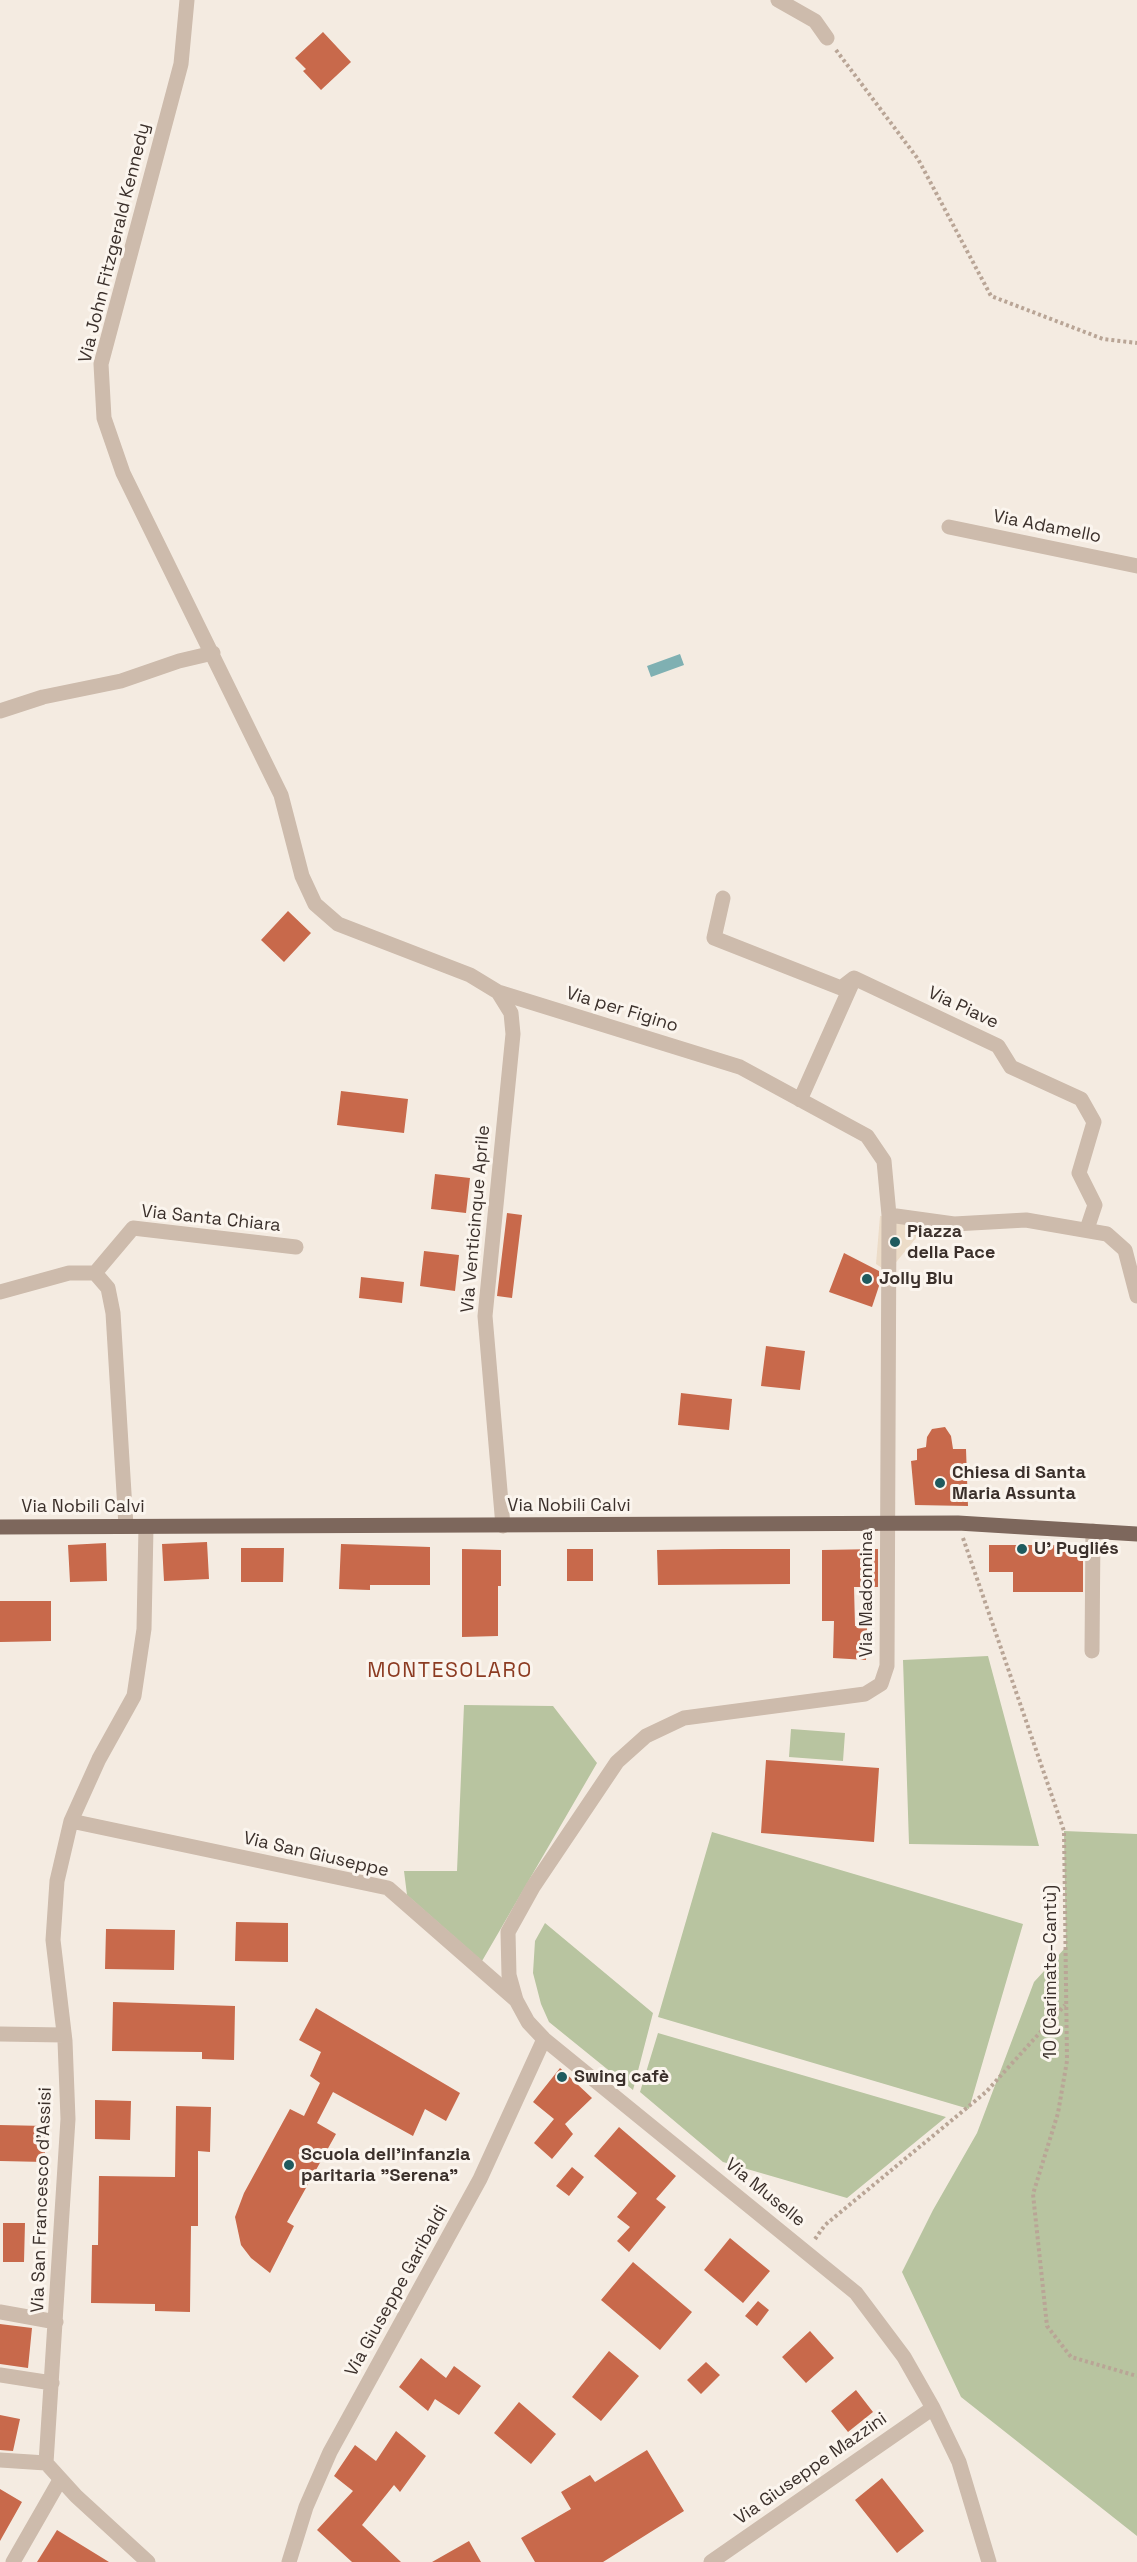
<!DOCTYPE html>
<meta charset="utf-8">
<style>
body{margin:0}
canvas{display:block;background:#f4ebe1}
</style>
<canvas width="1137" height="2562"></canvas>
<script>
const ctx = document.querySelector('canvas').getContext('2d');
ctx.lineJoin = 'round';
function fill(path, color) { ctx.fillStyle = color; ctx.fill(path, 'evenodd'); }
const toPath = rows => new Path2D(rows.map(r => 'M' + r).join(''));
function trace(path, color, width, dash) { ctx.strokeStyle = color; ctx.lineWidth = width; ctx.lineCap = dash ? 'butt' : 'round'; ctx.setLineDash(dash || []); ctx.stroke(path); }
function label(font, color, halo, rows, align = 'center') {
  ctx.font = font + ' "Space Grotesk",sans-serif'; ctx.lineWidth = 6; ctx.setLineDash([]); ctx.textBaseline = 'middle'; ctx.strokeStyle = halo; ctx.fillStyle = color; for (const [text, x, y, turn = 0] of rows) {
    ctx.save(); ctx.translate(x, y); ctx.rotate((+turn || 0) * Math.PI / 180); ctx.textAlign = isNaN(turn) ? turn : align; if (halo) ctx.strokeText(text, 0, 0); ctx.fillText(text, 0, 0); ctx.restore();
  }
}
fill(toPath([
 [988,1656,1039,1846,909,1844,903,1660],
 [464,1705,553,1706,597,1763,482,1961,407,1895,404,1871,457,1871],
 [791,1729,845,1733,843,1761,789,1757],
 [1064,1831,1137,1834,1137,2536,961,2397,902,2272,933,2210,977,2133,1034,1982,1066,1947],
 [712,1832,1023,1924,969,2109,658,2017],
 [545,1923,653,2013,633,2090,549,2022,541,2004,533,1973,535,1941],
 [658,2033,946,2117,847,2198,723,2162,640,2092]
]), '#b8c4a0');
fill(toPath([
 [889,1215,930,1221,888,1272,876,1264,880,1216]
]), '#ecdcc8');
fill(toPath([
 [680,654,684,665,651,677,647,666]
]), '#7fb0b2');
fill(toPath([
 [323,32,351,62,321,90,303,71,306,69,295,58],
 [288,911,311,933,284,962,261,940],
 [341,1091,408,1099,404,1133,337,1125],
 [435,1174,470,1178,466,1213,431,1209],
 [507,1213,522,1215,512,1298,497,1296],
 [424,1251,459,1255,455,1291,420,1286],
 [844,1253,879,1271,879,1286,872,1307,829,1292],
 [361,1277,404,1282,402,1303,359,1298],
 [766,1346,805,1351,800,1390,761,1386],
 [681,1393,732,1399,729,1430,678,1425],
 [945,1427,951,1436,953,1449,966,1449,968,1506,915,1505,911,1461,917,1460,917,1449,926,1447,927,1437,932,1429],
 [207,1542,209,1579,164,1581,162,1544],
 [106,1543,107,1581,70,1582,68,1545],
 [341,1544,430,1547,430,1585,370,1585,370,1590,339,1589],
 [989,1545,1083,1545,1083,1592,1013,1592,1013,1572,989,1572],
 [241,1548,284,1548,283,1582,241,1582],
 [462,1549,501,1550,501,1586,498,1586,498,1636,462,1637],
 [567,1549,593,1549,593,1581,567,1581],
 [723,1549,790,1549,790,1584,658,1585,657,1550],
 [878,1549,878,1587,854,1587,855,1626,867,1627,866,1660,833,1658,834,1621,822,1621,822,1550],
 [0,1601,51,1601,51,1641,0,1642],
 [766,1760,879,1768,874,1842,761,1833],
 [236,1922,288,1923,288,1962,235,1961],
 [106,1929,175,1930,174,1970,105,1969],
 [113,2002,235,2006,234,2060,202,2059,202,2052,112,2051],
 [316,2008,460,2093,446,2121,425,2109,413,2136,333,2092,317,2123,336,2134,287,2222,294,2226,270,2273,251,2258,241,2245,235,2217,244,2193,290,2109,304,2116,320,2083,310,2076,321,2052,299,2040],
 [560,2068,592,2098,565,2124,573,2134,552,2159,534,2143,554,2119,533,2102],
 [95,2100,131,2101,130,2140,95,2139],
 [176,2106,211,2107,210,2152,198,2151,198,2226,191,2226,190,2312,155,2311,155,2304,91,2303,92,2245,98,2245,99,2176,175,2177],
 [0,2125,45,2126,45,2162,0,2161],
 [619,2127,676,2176,656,2199,666,2207,629,2252,617,2241,630,2227,617,2217,637,2193,594,2156],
 [572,2167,584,2177,569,2196,556,2186],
 [3,2223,25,2223,24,2262,3,2262],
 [730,2238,770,2271,743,2303,704,2270],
 [633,2262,692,2312,660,2350,601,2300],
 [758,2301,769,2310,757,2326,745,2316],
 [0,2324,32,2328,28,2368,0,2364],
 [810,2331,834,2358,806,2383,782,2357],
 [609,2351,639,2376,601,2421,572,2397],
 [421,2358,446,2378,454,2366,481,2386,459,2415,435,2399,428,2411,399,2387],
 [706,2362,720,2375,701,2394,687,2380],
 [856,2390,873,2412,848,2432,831,2411],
 [519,2402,556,2434,531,2464,494,2433],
 [0,2415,20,2419,13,2451,0,2450],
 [396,2431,426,2456,400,2492,394,2485,362,2525,401,2562,352,2562,317,2530,353,2491,334,2476,355,2445,376,2461],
 [647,2450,684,2511,603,2562,535,2562,521,2538,571,2509,561,2492,590,2475,595,2482],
 [882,2478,924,2531,897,2553,855,2500],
 [0,2489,22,2502,0,2541],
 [57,2530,109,2562,37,2562],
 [469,2541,481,2562,432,2562]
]), '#c8694b');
trace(toPath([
 [836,50,918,159,991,296,1103,339,1137,343],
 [963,1538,1064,1831,1067,2061,1058,2113,1033,2194,1047,2326,1071,2357,1137,2376],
 [815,2239,825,2225,986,2092,1065,2005]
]), '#b9a596', 4, [3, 3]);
trace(toPath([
 [187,0,181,64,101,364,104,418,123,473,281,795,302,876,315,904,338,924,470,975,498,992,740,1067,867,1136,884,1161,889,1215,887,1666,881,1684,865,1694,684,1718,646,1736,617,1762,533,1887,508,1932,509,1975,516,2000,528,2022,544,2039,856,2293,904,2357,933,2408,959,2462,989,2562],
 [778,0,815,21,827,38],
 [949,527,1137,566],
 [0,711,43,697,121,681,179,661,213,653],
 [723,898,714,938,841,988,854,978,998,1046,1011,1067,1081,1099,1094,1122,1079,1173,1095,1205,1087,1229],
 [498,992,511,1013,513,1034,485,1316,503,1526],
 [800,1100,854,979],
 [889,1215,954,1224,1026,1220,1107,1234,1125,1250,1137,1296],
 [95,1273,108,1288,113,1313,126,1526],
 [95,1273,133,1228,296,1247],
 [0,1292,69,1273,95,1273],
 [146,1527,144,1629,134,1696,99,1759,71,1821,57,1881,53,1940,65,2041,68,2119,46,2463,76,2496,148,2562],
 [1092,1651,1093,1531],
 [71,1821,388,1888,516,2000],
 [0,2034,64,2035],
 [0,2312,56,2322],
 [0,2375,52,2383],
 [0,2460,46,2463],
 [13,2562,60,2480],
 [289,2562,306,2507,330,2452,480,2179,544,2039],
 [711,2562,933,2408]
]), '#cdbbac', 15);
trace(toPath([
 [0,1527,958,1523,1137,1534]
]), '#7d675c', 15);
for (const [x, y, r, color] of [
 [895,1242,6,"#1f5a5e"],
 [867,1279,6,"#1f5a5e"],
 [940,1483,6,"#1f5a5e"],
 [1022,1549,6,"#1f5a5e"],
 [562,2077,6,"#1f5a5e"],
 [289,2165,6,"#1f5a5e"]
]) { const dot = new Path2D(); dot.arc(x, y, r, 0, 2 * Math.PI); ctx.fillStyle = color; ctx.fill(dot); trace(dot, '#fbf5ee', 2); }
label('18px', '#3b302b', '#fbf5ee', [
 ["Via John Fitzgerald Kennedy",115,243,-76],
 ["Via Adamello",1047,527,11],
 ["Via Piave",963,1008,25],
 ["Via per Figino",622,1010,17],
 ["Via Santa Chiara",211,1219,6],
 ["Via Venticinque Aprile",476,1219,-85],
 ["Via Nobili Calvi",569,1506],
 ["Via Nobili Calvi",83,1507],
 ["Via Madonnina",867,1594,-90],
 ["Via San Giuseppe",316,1855,13],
 ["10 (Carimate-Cantù)",1051,1972,-90],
 ["Via Muselle",765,2193,39],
 ["Via San Francesco d'Assisi",42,2200,-88],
 ["Via Giuseppe Garibaldi",397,2291,-61],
 ["Via Giuseppe Mazzini",811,2469,-35]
]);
label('bold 18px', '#3b302b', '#fbf5ee', [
 ["Piazza",907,1232],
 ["della Pace",907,1253],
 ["Jolly Blu",879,1279],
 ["Chiesa di Santa",952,1473],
 ["Maria Assunta",952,1494],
 ["U' Pugliés",1034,1549],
 ["Swing cafè",574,2077],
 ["Scuola dell'infanzia",301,2155],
 ["paritaria \"Serena\"",301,2176]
], 'left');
ctx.letterSpacing = '1.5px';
label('21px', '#8c3b22', '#fbf5ee', [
 ["MONTESOLARO",450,1671]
]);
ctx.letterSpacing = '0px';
</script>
